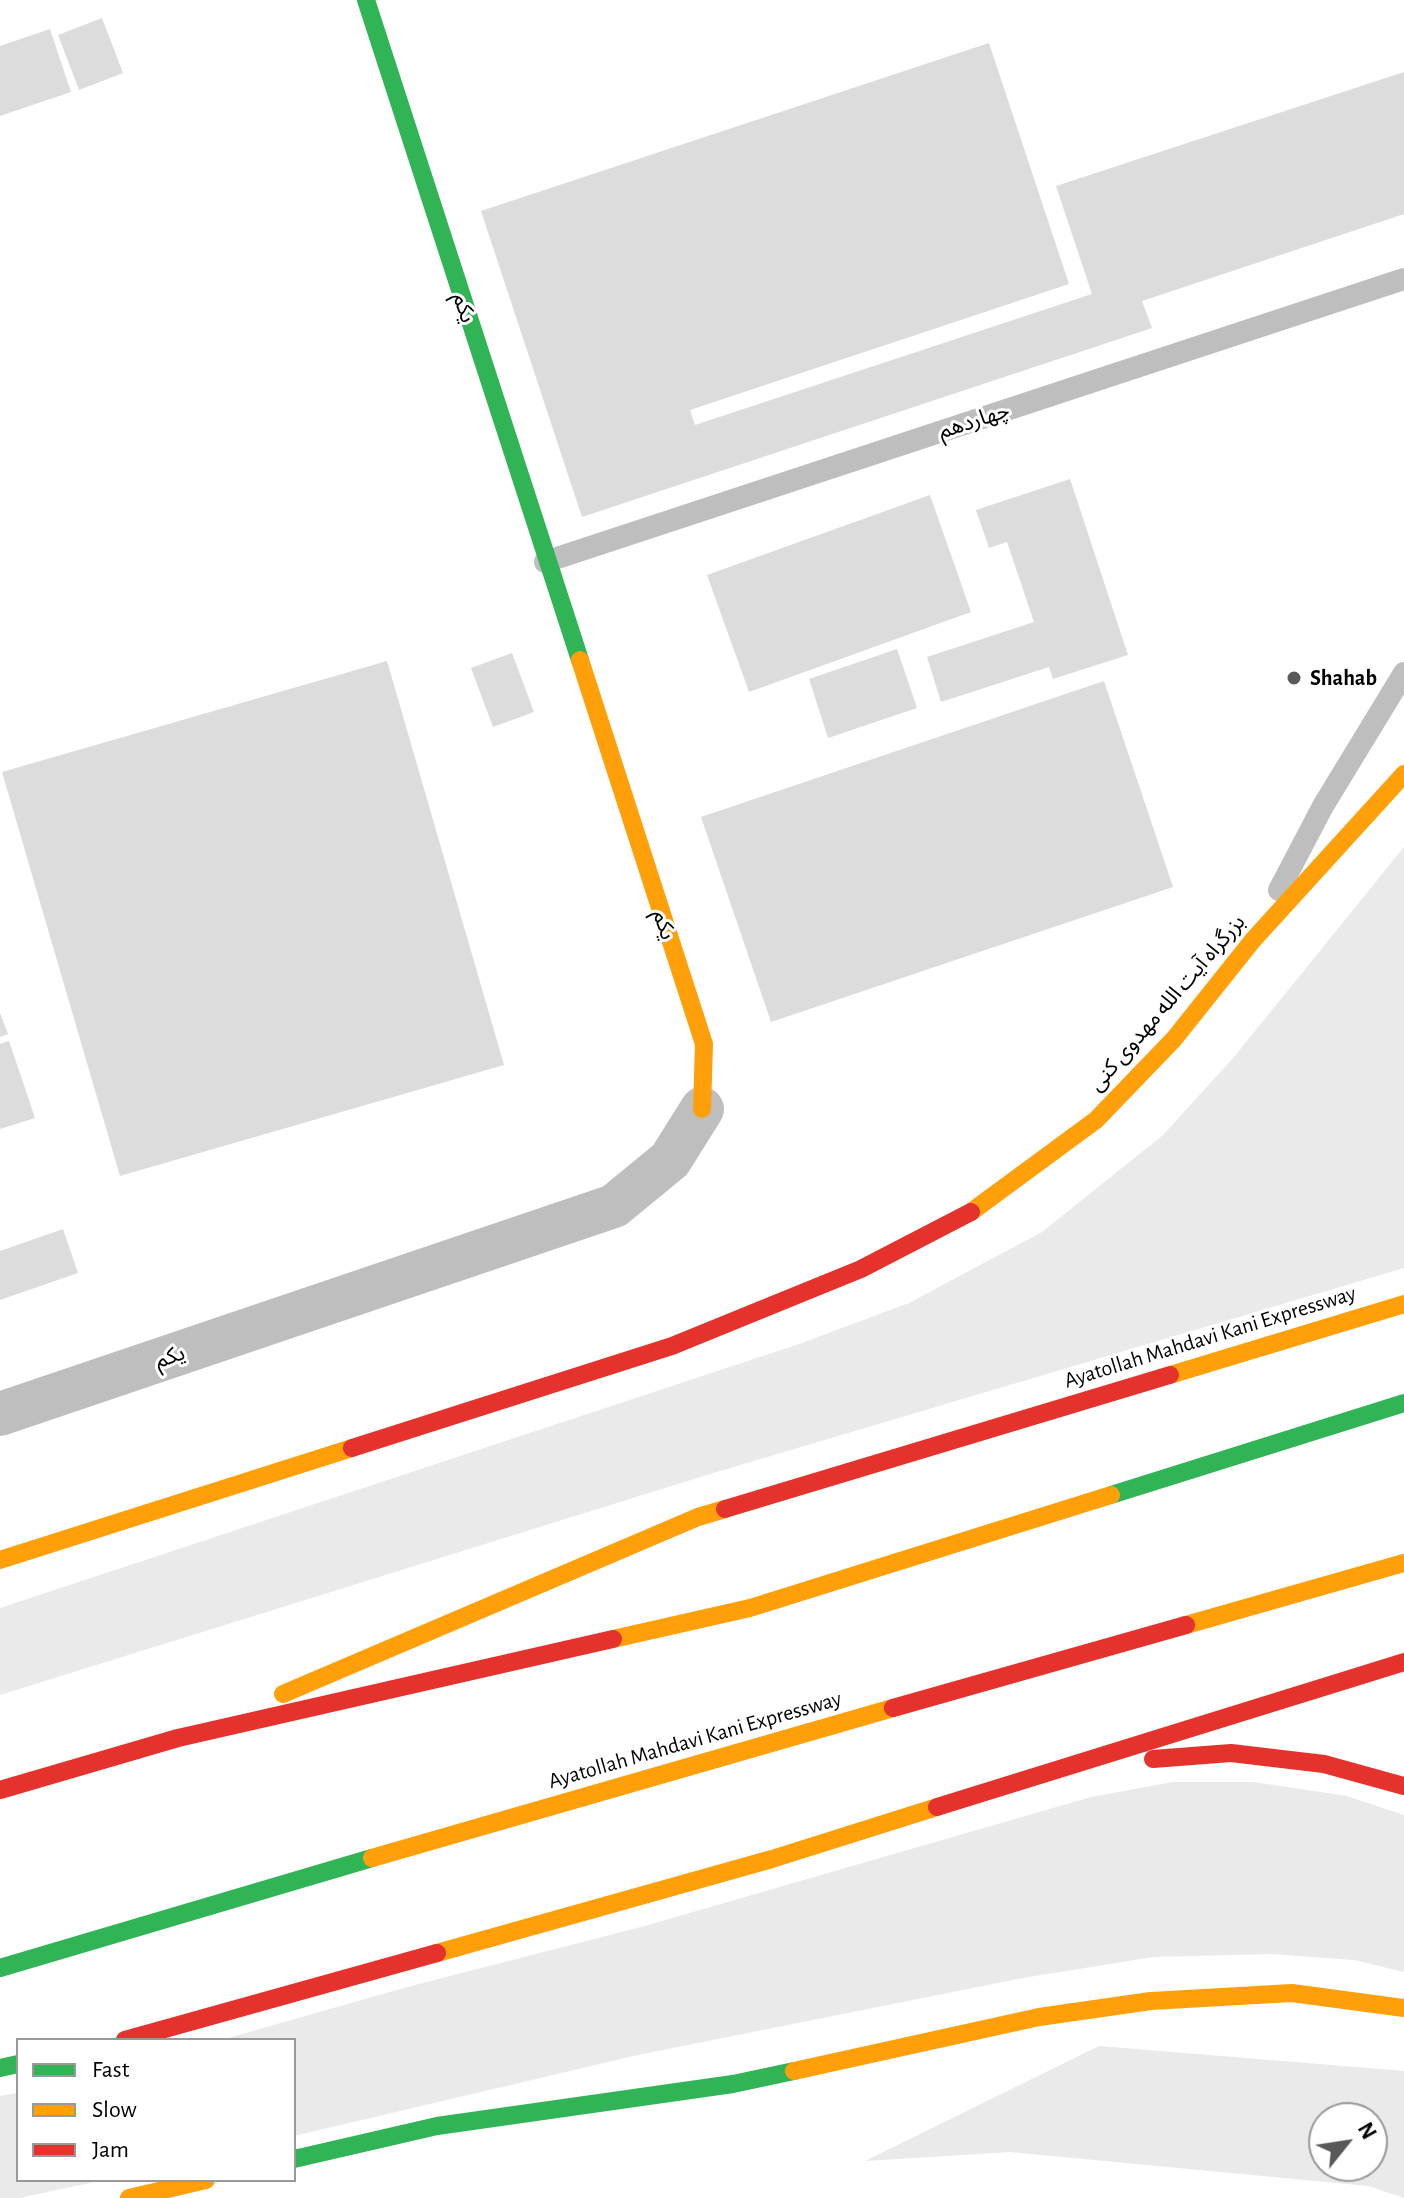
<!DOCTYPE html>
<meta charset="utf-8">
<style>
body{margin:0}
#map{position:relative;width:1404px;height:2198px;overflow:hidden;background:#fff;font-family:"Alegreya Sans",sans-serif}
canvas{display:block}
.legend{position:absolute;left:16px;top:2038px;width:280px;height:144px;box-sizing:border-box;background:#fff;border:2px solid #999;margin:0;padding:10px 14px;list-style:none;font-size:24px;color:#000}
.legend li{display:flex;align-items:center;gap:16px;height:40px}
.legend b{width:40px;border:2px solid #999}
.north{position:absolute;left:1308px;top:2102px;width:80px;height:80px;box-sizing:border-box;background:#fff;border:2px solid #999;border-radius:50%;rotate:60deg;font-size:22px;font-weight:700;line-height:32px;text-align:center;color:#000}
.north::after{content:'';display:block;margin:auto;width:28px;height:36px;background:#595959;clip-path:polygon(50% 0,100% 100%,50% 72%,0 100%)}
</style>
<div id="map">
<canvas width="1404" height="2198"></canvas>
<ul class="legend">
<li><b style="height:10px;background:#30b455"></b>Fast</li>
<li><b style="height:10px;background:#ff9f0a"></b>Slow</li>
<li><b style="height:10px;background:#e5322d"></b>Jam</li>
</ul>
<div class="north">N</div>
</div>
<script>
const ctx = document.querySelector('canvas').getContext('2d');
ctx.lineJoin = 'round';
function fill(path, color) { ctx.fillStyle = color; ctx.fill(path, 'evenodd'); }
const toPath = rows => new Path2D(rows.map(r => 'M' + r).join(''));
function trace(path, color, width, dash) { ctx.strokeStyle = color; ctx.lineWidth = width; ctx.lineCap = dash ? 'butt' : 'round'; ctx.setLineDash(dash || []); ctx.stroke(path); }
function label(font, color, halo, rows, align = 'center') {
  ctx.font = font + ' "Alegreya Sans","Noto Sans Arabic",sans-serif'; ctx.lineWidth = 6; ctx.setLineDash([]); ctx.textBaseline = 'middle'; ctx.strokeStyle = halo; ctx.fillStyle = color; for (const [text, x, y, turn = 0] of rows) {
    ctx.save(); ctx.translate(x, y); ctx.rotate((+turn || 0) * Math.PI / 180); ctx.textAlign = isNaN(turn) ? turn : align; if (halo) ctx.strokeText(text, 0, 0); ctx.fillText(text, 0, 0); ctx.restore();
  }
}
fill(toPath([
 [1404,847,1404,1268,710,1474,0,1695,0,1608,799,1344,909,1303,1042,1232,1163,1135,1234,1057],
 [1173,1782,1254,1782,1347,1796,1404,1815,1404,1972,1354,1960,1272,1954,1153,1957,1023,1978,638,2055,294,2136,294,2040,221,2040,407,1987,641,1927,1091,1797],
 [1099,2046,1404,2071,1404,2198,1368,2186,1010,2152,865,2161],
 [1372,2118,1372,2166,1324,2166,1324,2118],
 [18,2093,18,2180,104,2180,19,2198,0,2198,0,2096]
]), '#eaeaea');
fill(toPath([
 [102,18,123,73,79,90,58,35],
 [50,29,71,92,0,116,0,46],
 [989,43,1069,284,690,410,695,425,1092,294,1056,186,1404,72,1404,214,1142,301,1152,328,582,517,481,211],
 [1070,479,1128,655,1053,679,1049,667,941,702,927,657,1034,622,1007,542,989,548,976,510],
 [930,495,971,612,749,692,707,575],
 [897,649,917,708,828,738,809,679],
 [512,653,534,712,493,727,471,668],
 [387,661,504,1065,120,1176,2,772],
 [1104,681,1173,887,771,1022,701,817],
 [0,1013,8,1034,0,1037],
 [9,1041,35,1118,0,1129,0,1044],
 [63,1229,78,1273,0,1300,0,1251]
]), '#dcdcdc');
trace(toPath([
 [545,562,1404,279],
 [1279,890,1323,806,1404,673]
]), '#bebebe', 22);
trace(toPath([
 [0,1414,614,1206,670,1160,702,1109]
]), '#bebebe', 44);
trace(toPath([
 [366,0,580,660],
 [1111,1495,1404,1403],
 [0,1968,372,1858],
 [0,2068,18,2064],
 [294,2159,437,2126,733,2084,794,2071]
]), '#30b455', 18);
trace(toPath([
 [580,660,704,1044,702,1109],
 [971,1212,1096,1120,1174,1039,1253,940,1404,774],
 [1170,1375,1404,1304],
 [0,1560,352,1448],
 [1186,1625,1404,1563],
 [613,1639,750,1608,1111,1495],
 [283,1694,698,1517,725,1509],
 [372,1858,893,1708],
 [437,1953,772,1859,937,1807],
 [794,2071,1039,2017,1151,2001,1292,1993,1404,2008],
 [129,2198,206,2180]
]), '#ff9f0a', 18);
trace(toPath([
 [352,1448,672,1346,861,1269,971,1212],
 [725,1509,1170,1375],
 [893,1708,1186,1625],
 [1153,1759,1231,1753,1324,1764,1404,1786],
 [0,1790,178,1738,613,1639],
 [937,1807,1404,1662],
 [125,2040,437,1953]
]), '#e5322d', 18);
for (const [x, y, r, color] of [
 [1294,678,8,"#595959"]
]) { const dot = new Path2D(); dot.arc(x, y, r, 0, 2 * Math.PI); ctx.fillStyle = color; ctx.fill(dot); trace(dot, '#fff', 3); }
label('22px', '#000', '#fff', [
 ["یکم",464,308,72],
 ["چهاردهم",974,421,-18],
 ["یکم",664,925,72],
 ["بزرگراه آیت الله مهدوی کنی",1167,1003,-49],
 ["Ayatollah Mahdavi Kani Expressway",1210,1337,-17],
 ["یکم",170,1357,-19],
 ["Ayatollah Mahdavi Kani Expressway",695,1740,-16]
]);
label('bold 22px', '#000', '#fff', [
 ["Shahab",1310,678]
], 'left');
</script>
